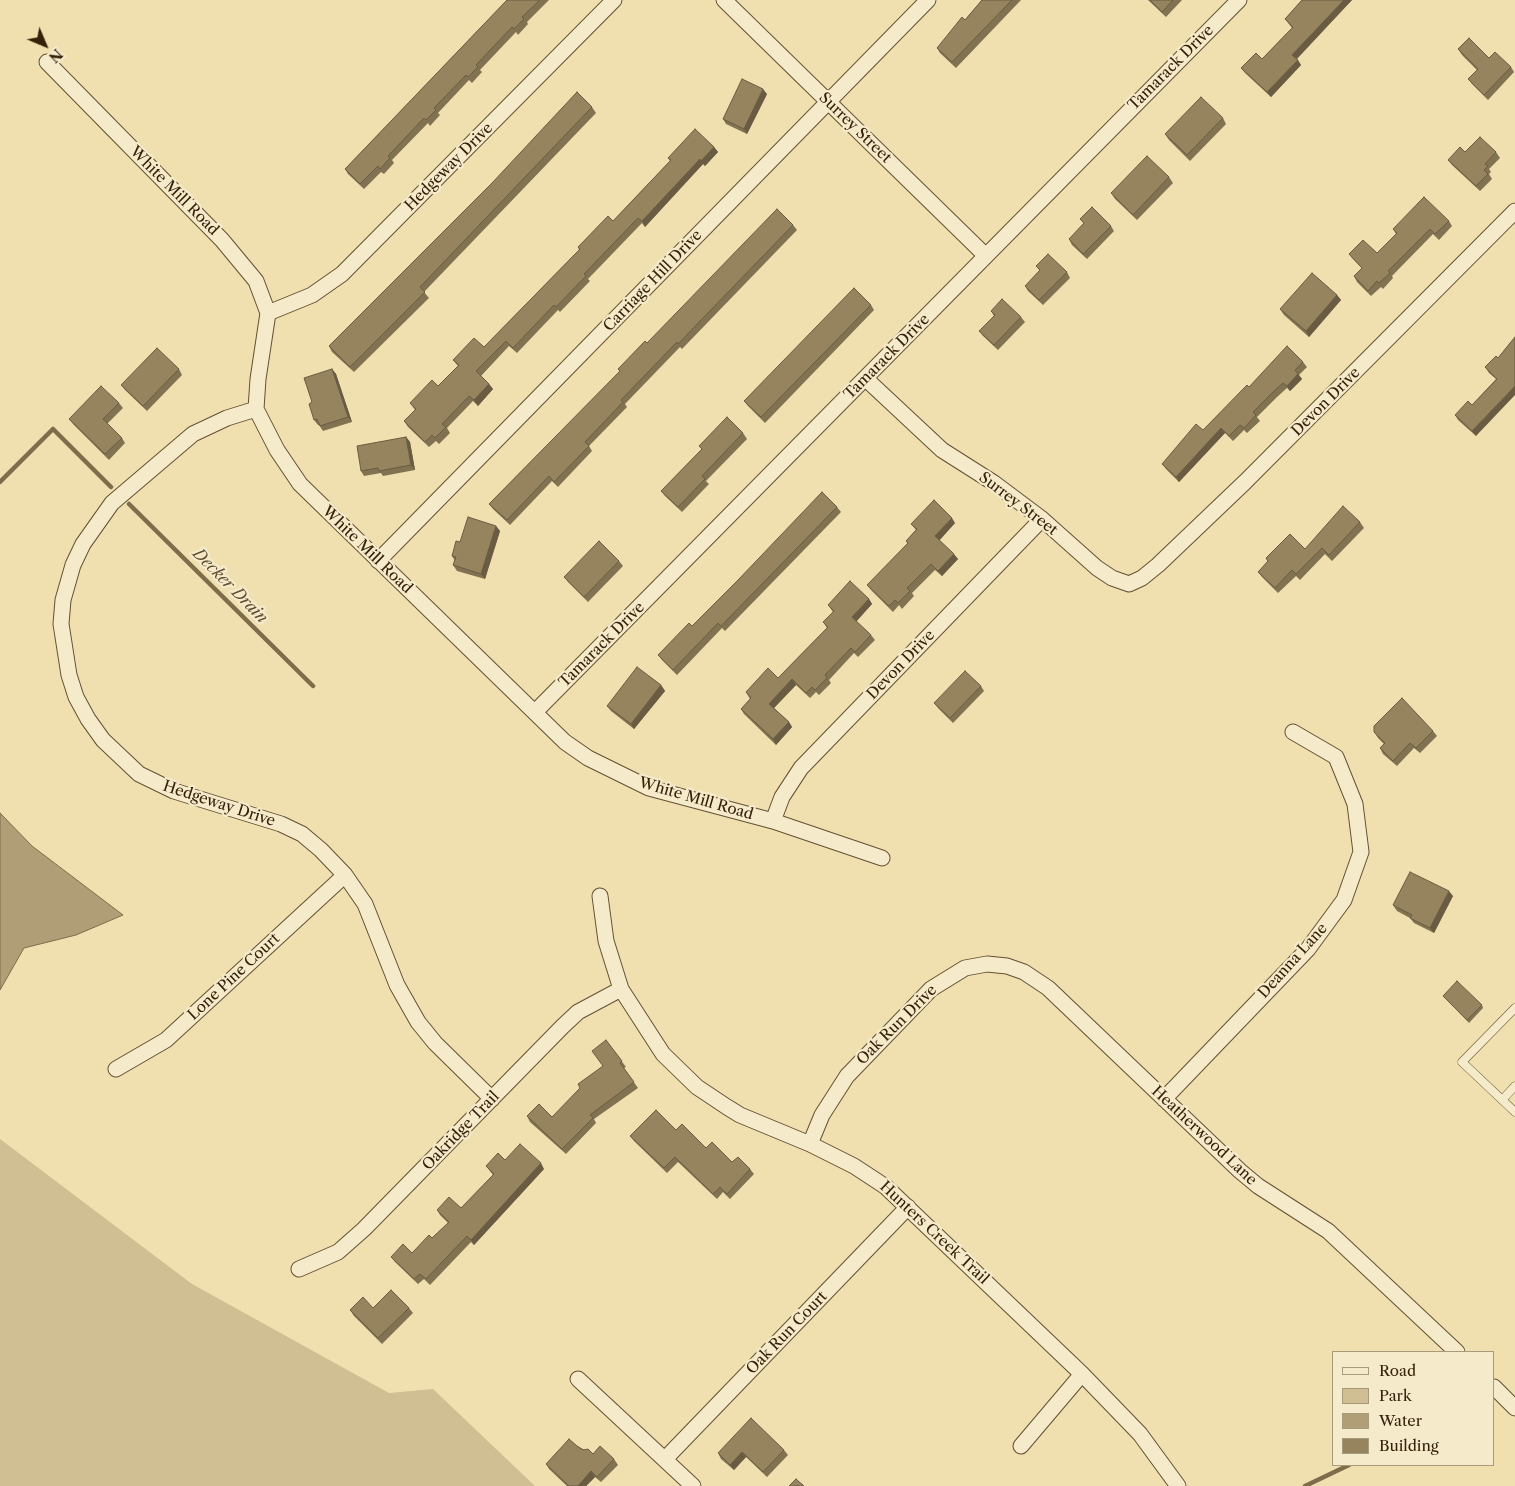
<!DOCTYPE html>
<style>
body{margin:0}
#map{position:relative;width:1515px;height:1486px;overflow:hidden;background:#f0e0af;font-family:"Libre Caslon Text",serif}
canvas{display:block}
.legend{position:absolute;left:1332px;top:1351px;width:162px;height:115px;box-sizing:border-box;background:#f5ebcb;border:1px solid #a89a7d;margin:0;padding:6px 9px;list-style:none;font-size:15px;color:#352008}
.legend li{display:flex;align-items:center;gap:10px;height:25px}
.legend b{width:25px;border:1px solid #a89a7d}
.north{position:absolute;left:20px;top:20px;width:50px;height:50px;-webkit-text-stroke:4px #f5ebcb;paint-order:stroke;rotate:135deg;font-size:14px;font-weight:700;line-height:20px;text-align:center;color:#352008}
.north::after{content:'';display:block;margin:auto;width:18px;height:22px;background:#352008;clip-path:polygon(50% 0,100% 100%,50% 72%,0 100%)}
</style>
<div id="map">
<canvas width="1515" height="1486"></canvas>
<ul class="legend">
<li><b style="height:6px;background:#f5ebcb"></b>Road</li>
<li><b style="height:14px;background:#d0bf93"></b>Park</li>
<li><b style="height:14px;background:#b09f76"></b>Water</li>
<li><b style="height:14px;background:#96845f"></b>Building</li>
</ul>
<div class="north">N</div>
</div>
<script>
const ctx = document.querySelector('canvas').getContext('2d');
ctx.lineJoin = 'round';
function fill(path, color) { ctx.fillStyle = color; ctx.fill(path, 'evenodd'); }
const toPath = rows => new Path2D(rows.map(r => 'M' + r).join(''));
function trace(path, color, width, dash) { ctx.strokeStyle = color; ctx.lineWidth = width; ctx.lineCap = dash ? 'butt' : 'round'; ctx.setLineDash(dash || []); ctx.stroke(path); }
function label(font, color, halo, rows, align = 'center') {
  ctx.font = font + ' "Libre Caslon Text",serif'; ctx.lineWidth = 4.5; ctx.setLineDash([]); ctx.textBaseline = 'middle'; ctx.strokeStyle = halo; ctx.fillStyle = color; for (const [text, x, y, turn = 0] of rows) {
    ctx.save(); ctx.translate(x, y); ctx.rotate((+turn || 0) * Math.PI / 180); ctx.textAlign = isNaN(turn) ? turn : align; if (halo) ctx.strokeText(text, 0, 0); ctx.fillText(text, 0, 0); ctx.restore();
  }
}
fill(toPath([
 [0,1139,192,1284,389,1393,433,1389,535,1486,0,1486]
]), '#d0bf93');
const water = toPath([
 [0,813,32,846,123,915,76,935,24,948,0,990,0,813]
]);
fill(water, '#b09f76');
trace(water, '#7f6c4a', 1);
trace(toPath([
 [0,482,53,429,111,487],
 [129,504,313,686],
 [1305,1486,1349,1465]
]), '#7f6c4a', 4.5);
const service = toPath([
 [1515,1008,1462,1062,1515,1112],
 [1502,1100,1515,1086]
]);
const minor = toPath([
 [724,0,986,256],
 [47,62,222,240,256,281,268,313,258,379,256,409,277,450,300,484,565,742,588,758,649,788,773,821,882,858],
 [268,313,312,295,342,274,614,0],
 [866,379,942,450,994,483,1042,519,1097,568,1112,578,1129,584,1142,578,1158,565,1245,482,1515,211],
 [256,409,227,418,193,434,112,503,83,544,73,565,63,600,61,624,69,675,76,697,88,719,103,740,139,774,174,791,281,824,302,834,321,850,345,875,365,904,397,985,418,1022,435,1043,492,1099],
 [378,561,928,0],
 [535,712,1239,0],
 [773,821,782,797,801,768,1042,519],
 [600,896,606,941,621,989,663,1054,697,1087,727,1107,740,1115,810,1144,854,1166,886,1187,1082,1374,1140,1434,1178,1486],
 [116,1069,166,1040,345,875],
 [1164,1099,1308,949,1344,900,1361,852,1355,804,1336,757,1293,732],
 [810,1144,822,1115,847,1076,931,989,965,968,987,964,1007,966,1024,972,1048,988,1240,1171,1258,1186,1328,1231,1457,1352],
 [299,1269,338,1252,364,1229,563,1026,578,1012,621,989],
 [578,1379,693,1486],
 [1494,1387,1515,1408],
 [1021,1446,1082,1374],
 [665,1459,908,1207]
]);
trace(service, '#645032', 9);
trace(minor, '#645032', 17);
trace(service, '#f5ebcb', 8);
trace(minor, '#f5ebcb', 15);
fill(toPath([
 [507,0,549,0,527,22,528,24,518,35,516,32,480,70,482,72,472,83,469,80,438,113,440,115,430,126,428,123,392,160,394,163,384,174,381,172,364,189,348,174,345,169],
 [982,0,1021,0,956,68,940,53,937,48,965,20],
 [1148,0,1182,0,1166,17],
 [1302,0,1352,0,1296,59,1301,65,1271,97,1245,73,1241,68,1262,59,1292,28,1285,19],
 [1458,49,1489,58,1511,67,1514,72,1488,100,1472,84,1468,79,1477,70,1462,55],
 [767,94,747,134,726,124,723,119],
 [592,107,596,113,424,292,429,298,354,372,332,352,329,346],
 [1223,118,1226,124,1190,161,1169,140,1165,134],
 [714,147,718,152,705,166,703,164,645,227,642,223,588,279,590,281,560,312,558,310,517,353,509,346,481,376,489,384,493,389,478,406,473,401,447,428,450,433,439,444,436,441,429,447,408,427,404,421,415,410,410,403,438,386,458,366,453,360,484,347,579,250,578,247,613,221,670,161,668,158],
 [1465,152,1496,152,1500,158,1489,169,1491,172,1489,174,1492,179,1480,191,1452,165,1448,160],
 [1169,177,1173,183,1137,220,1115,199,1111,193],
 [1080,219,1111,226,1114,231,1087,259,1072,245,1069,239,1084,224],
 [1449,221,1452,226,1439,240,1433,234,1392,276,1393,278,1383,289,1381,287,1371,296,1357,282,1354,276,1362,268,1353,259,1349,254,1377,253,1396,234,1393,229],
 [793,225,797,230,682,349,680,347,625,404,627,407,589,446,592,451,558,487,552,481,510,525,493,509,489,504,620,372,618,369,647,343],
 [1036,266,1067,272,1070,278,1043,305,1028,291,1025,286,1040,271],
 [1337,295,1341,300,1309,337,1284,315,1280,309],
 [871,305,874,310,765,423,748,406,744,401],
 [991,311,1021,317,1025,322,998,350,983,336,979,331,994,316],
 [1515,337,1476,436,1458,420,1455,415,1472,405,1496,379,1489,373,1485,367,1498,358],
 [1303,362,1307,367,1299,375,1302,379,1290,391,1287,388,1277,397,1257,417,1260,421,1247,433,1244,430,1233,441,1225,433,1179,482,1166,469,1162,464,1203,430,1249,387],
 [179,369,182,375,147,411,125,390,121,385],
 [332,369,336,374,352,422,323,431,319,425,318,425,314,420,312,402],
 [119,403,123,408,107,424,122,438,125,443,109,460,73,424,69,419],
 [743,433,747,439,706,481,709,484,682,512,665,496,661,491,702,449,699,446],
 [406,437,410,442,415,470,383,476,381,473,364,476,361,471],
 [837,507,841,512,725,631,722,628,677,675,662,660,658,655,692,626],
 [1360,522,1364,528,1332,561,1325,554,1300,580,1296,576,1278,593,1262,577,1258,572,1268,562,1266,558,1305,549],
 [955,523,939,540,958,559,942,576,935,570,912,593,914,596,902,609,899,605,893,612,871,590,867,585,908,544,906,541,916,530,911,524],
 [496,526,500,531,485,579,457,571,453,565,455,561,452,556,460,542],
 [619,561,623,566,588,602,568,582,564,577],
 [869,599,872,604,856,621,871,635,875,640,858,657,854,653,829,680,831,683,819,695,816,692,810,698,796,685,774,708,789,722,792,727,776,745,744,714,741,709,750,699,746,692,778,678,827,628,823,622,833,612,828,605],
 [661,685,665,691,634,729,611,711,607,706],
 [981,686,984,691,953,723,938,708,934,703],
 [1433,731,1437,736,1420,753,1414,748,1397,766,1383,754,1380,748,1384,744,1378,738,1374,732],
 [1453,896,1434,933,1414,923,1410,918,1397,911,1393,905],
 [1443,996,1482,1005,1483,1008,1469,1023],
 [606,1040,626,1067,624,1068,638,1088,594,1119,596,1123,566,1154,530,1122,527,1116,552,1117,603,1066],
 [676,1130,732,1162,750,1169,754,1174,730,1199,723,1192,717,1199,678,1162,667,1173,634,1141,630,1136],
 [505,1160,544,1169,474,1245,471,1242,430,1285,424,1279,418,1284,395,1262,391,1257,412,1253,432,1238,448,1223,440,1215,437,1210,461,1208,493,1175,486,1166],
 [373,1308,409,1308,413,1313,382,1344,354,1316,350,1310],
 [577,1446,593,1454,614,1459,618,1465,601,1482,595,1477,586,1486,567,1486,549,1469,546,1464],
 [784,1450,788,1455,767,1477,746,1457,734,1470,721,1459,718,1453]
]), '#817252');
fill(toPath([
 [1344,0,1352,0,1296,60,1292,55],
 [1298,60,1301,65,1271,97,1267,92],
 [763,89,767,94,747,134,744,129],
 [714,147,718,152,705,166,701,161],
 [700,159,703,164,645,227,642,221],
 [1337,295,1341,300,1309,337,1306,331],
 [332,369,336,374,352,422,348,417],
 [1298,374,1302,379,1290,391,1287,386],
 [489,384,493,389,478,406,474,400],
 [1515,386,1515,395,1476,436,1472,431],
 [1221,428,1225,433,1179,482,1176,477],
 [406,437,410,442,415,470,411,465],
 [952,518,955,523,939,541,935,536],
 [496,526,500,531,485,579,481,574],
 [954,554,958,559,942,576,938,571],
 [869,599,872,604,856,622,852,617],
 [792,679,796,685,773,709,769,704],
 [661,685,665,691,634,729,631,724],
 [789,722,792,727,776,745,773,739],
 [1449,891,1453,896,1434,933,1430,928],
 [541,1163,544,1169,474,1245,471,1240],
 [742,1452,746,1457,734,1470,730,1465],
 [591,1471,595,1477,586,1486,578,1486]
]), '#695c42');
const building = toPath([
 [507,0,540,0,522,17,524,19,514,29,512,27,476,65,478,67,468,77,466,75,434,108,436,110,426,120,424,118,388,156,390,158,380,169,378,166,360,184,345,169,507,0],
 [982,0,1012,0,952,62,937,48,962,17,965,20,982,0],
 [1150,0,1173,0,1162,12,1150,0],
 [1302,0,1344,0,1292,55,1298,60,1267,92,1241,68,1256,53,1262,59,1293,27,1285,19,1302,0],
 [1469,38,1489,58,1495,52,1511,67,1484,95,1468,79,1478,69,1458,49,1469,38],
 [742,79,763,89,744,129,723,119,742,79],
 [577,92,592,107,420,287,425,292,350,367,329,346,492,183,577,92],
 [1201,97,1223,118,1187,155,1165,134,1201,97],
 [695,129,714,147,701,161,700,159,642,221,638,218,584,274,586,276,556,307,554,305,513,348,506,341,476,371,489,384,474,400,469,396,442,424,446,427,435,438,432,435,425,442,404,421,416,409,410,403,432,380,438,386,459,365,453,360,474,338,484,347,580,249,578,247,608,216,613,221,671,160,668,158,695,129],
 [1480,137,1496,152,1485,164,1488,166,1484,170,1488,174,1476,186,1448,160,1460,147,1465,152,1480,137],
 [1147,156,1169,177,1133,215,1111,193,1147,156],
 [1424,197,1449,221,1435,234,1430,229,1388,271,1390,273,1379,283,1377,281,1368,291,1354,276,1362,268,1349,254,1363,240,1377,253,1397,233,1393,229,1424,197],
 [1092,207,1111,226,1083,254,1069,239,1084,223,1080,219,1092,207],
 [777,209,793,225,678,344,677,342,621,400,623,402,585,442,589,446,554,482,549,476,507,520,489,504,620,371,618,369,645,341,647,343,777,209],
 [1048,254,1067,272,1039,300,1025,286,1040,270,1036,266,1048,254],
 [1312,273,1337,295,1306,331,1280,309,1312,273],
 [854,288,871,305,761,417,744,401,854,288],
 [1002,299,1021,317,994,345,979,331,995,315,991,311,1002,299],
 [1515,337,1515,386,1472,431,1455,415,1468,401,1472,405,1497,379,1485,367,1496,356,1498,358,1515,337],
 [1287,346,1303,362,1295,370,1298,374,1287,386,1283,383,1273,392,1253,412,1256,415,1244,428,1240,425,1229,436,1221,428,1176,477,1162,464,1196,424,1203,430,1247,385,1249,387,1287,346],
 [157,348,179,369,143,406,121,385,157,348],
 [332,369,348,417,320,426,317,419,314,420,309,404,312,402,304,378,332,369],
 [101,386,119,403,103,419,122,438,105,454,69,419,101,386],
 [727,417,743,433,702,476,705,479,678,507,661,491,702,449,699,446,727,417],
 [406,437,411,465,379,471,378,468,361,471,357,446,406,437],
 [822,492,837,507,721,626,718,623,673,670,658,655,689,623,692,626,738,580,822,492],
 [934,500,952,518,935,536,954,554,938,571,931,564,907,588,910,591,898,603,895,600,889,606,867,585,908,543,906,541,917,529,911,524,934,500],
 [1343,506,1360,522,1329,555,1322,548,1296,574,1292,570,1275,588,1258,572,1268,561,1266,558,1290,534,1305,549,1343,506],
 [468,517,496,526,481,574,453,565,456,557,452,556,456,541,460,542,468,517],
 [599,541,619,561,584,597,564,577,599,541],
 [850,581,869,599,852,617,871,635,855,652,851,648,825,675,827,678,815,690,812,687,806,693,792,679,769,704,789,722,773,739,741,709,751,698,746,692,768,668,778,678,828,627,823,622,834,611,828,605,850,581],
 [637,667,661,685,631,724,607,706,637,667],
 [965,671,981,686,950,718,934,703,965,671],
 [1402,698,1433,731,1416,748,1410,743,1393,761,1380,748,1385,743,1374,732,1374,726,1402,698],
 [1410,872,1449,891,1430,928,1410,918,1412,915,1393,905,1410,872],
 [1457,981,1482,1005,1467,1020,1443,996,1457,981],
 [606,1040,622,1061,620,1063,634,1082,590,1115,593,1118,562,1149,527,1116,539,1104,552,1117,580,1088,578,1084,603,1066,592,1051,606,1040],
 [656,1110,676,1130,682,1124,706,1148,712,1142,732,1162,738,1157,750,1169,727,1194,720,1187,713,1194,675,1157,664,1168,630,1136,656,1110],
 [520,1144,541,1163,471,1240,467,1236,426,1279,420,1274,414,1279,391,1257,403,1244,412,1253,429,1235,432,1238,449,1222,437,1210,449,1197,461,1208,494,1174,486,1166,498,1153,505,1160,520,1144],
 [391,1290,409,1308,378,1338,350,1310,363,1297,373,1308,391,1290],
 [751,1418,784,1450,763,1472,742,1452,730,1465,718,1453,751,1418],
 [569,1439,577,1446,583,1450,588,1449,593,1454,600,1446,614,1459,597,1477,591,1471,578,1486,569,1486,546,1464,569,1439],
 [796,1479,804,1486,789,1486,796,1479]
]);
fill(building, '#96845f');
trace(building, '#695c42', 1);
label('15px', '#352008', '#f5ebcb', [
 ["Tamarack Drive",1171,68,-45],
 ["Surrey Street",855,128,44],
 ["Hedgeway Drive",449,167,-45],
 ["White Mill Road",174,191,45],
 ["Carriage Hill Drive",653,281,-46],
 ["Tamarack Drive",887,357,-45],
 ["Devon Drive",1326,402,-45],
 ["Surrey Street",1018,504,37],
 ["White Mill Road",367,550,44],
 ["Tamarack Drive",602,645,-45],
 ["Devon Drive",901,665,-46],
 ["White Mill Road",696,799,16],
 ["Hedgeway Drive",219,804,18],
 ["Deanna Lane",1293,961,-48],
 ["Lone Pine Court",234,977,-43],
 ["Oak Run Drive",897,1025,-45],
 ["Oakridge Trail",461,1131,-46],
 ["Heatherwood Lane",1204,1136,43],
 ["Hunters Creek Trail",934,1233,43],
 ["Oak Run Court",787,1333,-46]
]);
label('italic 16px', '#604c2e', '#f5ebcb', [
 ["Decker Drain",230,586,45]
]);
</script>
